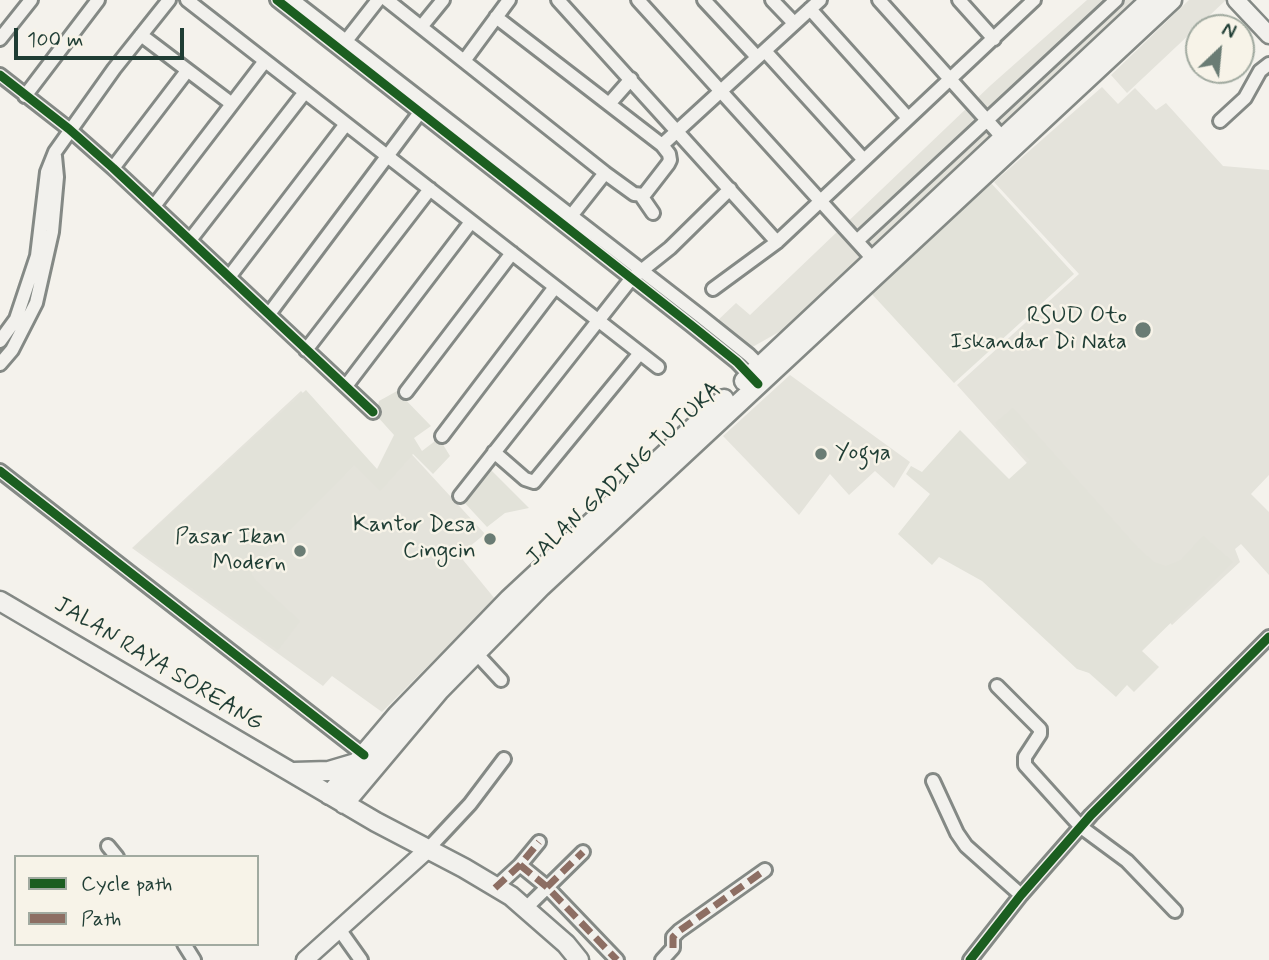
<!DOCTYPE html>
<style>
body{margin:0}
#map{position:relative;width:1269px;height:960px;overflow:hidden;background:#f4f2ec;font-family:Mynerve,sans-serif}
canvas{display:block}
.legend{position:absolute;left:14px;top:855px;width:245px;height:91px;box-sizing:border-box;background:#f7f3e8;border:2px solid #a1aaa0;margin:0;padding:9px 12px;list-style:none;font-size:21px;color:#1f3d34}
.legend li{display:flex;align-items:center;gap:14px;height:35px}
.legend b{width:35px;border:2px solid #a1aaa0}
.north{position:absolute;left:1185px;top:14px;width:70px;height:70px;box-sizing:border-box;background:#f7f3e8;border:2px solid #a1aaa0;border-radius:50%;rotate:26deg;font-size:19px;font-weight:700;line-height:28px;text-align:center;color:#1f3d34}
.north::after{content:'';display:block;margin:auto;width:24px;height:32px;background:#6a7c74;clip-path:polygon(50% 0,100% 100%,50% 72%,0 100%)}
.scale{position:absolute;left:14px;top:28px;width:170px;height:32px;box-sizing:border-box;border:4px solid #1f3d34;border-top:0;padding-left:9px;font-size:21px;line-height:24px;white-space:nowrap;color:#1f3d34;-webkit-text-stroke:5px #f7f3e8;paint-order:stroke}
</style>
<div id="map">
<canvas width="1269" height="960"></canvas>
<ul class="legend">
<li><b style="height:9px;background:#1b5e20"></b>Cycle path</li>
<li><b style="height:9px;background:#8d6e63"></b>Path</li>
</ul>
<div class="north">N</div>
<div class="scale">100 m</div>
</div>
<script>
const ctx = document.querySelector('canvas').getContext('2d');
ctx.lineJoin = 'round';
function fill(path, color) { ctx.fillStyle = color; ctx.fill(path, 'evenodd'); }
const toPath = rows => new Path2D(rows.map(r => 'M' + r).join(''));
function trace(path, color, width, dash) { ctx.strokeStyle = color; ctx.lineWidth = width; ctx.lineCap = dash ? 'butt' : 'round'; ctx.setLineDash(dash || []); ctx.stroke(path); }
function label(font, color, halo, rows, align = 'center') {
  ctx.font = font + ' Mynerve,sans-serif'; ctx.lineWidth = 5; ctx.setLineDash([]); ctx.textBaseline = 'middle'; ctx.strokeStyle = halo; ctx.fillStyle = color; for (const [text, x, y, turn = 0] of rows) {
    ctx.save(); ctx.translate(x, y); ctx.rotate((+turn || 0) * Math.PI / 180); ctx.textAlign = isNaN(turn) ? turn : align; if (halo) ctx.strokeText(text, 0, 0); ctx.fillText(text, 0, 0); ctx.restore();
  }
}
fill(toPath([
 [1087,0,1139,0,793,324,749,349,716,322,736,303,750,315,991,85],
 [1189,0,1226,0,1127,93,1111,75],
 [1102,87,1118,104,1135,88,1156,110,1166,103,1223,166,1269,170,1269,475,1251,494,1269,512,1269,575,1241,544,1235,549,1240,562,1172,625,957,385,1079,274,994,182],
 [790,375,910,462,894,488,875,471,849,495,830,474,799,515,723,436],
 [301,391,377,471,405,447,485,534,459,555,495,599,382,712,332,676,323,686,132,548]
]), '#e4e3db');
fill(toPath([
 [991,183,1074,274,954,383,870,292],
 [306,390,377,469,394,435,376,415,379,401,397,391,431,426,414,438,422,451,439,438,450,456,433,474,413,454,380,491,354,465,252,568,252,575,256,581,300,621,278,650,135,547],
 [1013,408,1138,548,1154,562,1166,566,1181,560,1203,536,1233,562,1142,651,1159,667,1134,692,1127,685,1116,697,1089,673,1077,669,982,581,939,557,932,565,898,534,930,494,906,474,911,466,922,472,960,430,1009,479,1030,460,995,423],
 [489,468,529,508,505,513,487,527,462,500]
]), '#e2e2d9');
const minor = toPath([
 [187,0,658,367],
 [277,0,691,325,737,362,755,381],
 [293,0,699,315,749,355,766,372],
 [387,0,605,173,634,194,644,195,668,164,670,160,669,154,662,145,496,17],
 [558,0,777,242],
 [638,0,873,259],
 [704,0,757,57],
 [772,0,794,23],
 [879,0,1002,137],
 [959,0,994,39],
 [810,9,908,118],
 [421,27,443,0],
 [141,35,232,104],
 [0,39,31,0],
 [342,46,378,0],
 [765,51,864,160],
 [464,61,509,0],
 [0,75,69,129,113,168,373,412],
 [25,96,98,0],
 [609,104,631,79],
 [1220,121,1245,98,1260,71,1269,64],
 [662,145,820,0],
 [113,168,187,71],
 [642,197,653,213],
 [154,206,265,61],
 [571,216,605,173],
 [190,240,305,92],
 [857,241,1116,0],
 [229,277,346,124],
 [713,289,777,242,1034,0],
 [269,314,424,107],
 [0,341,16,319,37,256,47,172,55,152,114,69,169,0],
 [306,350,430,189],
 [0,364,12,350,36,303,52,232,57,177,55,156],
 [346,386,471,222],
 [406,392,512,253],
 [442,436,555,287],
 [494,452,525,479,534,482,640,353],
 [0,471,364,755],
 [460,496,631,279,670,248,730,189],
 [476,653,501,680],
 [997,686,1040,729,1040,734,1025,757,1025,765,1081,827,1127,861,1175,911],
 [933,781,957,833,966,846,1021,895],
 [108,846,117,857],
 [427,850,470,804,504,759],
 [520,865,547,887,617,960],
 [495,888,520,865,539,842],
 [526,908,583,852],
 [339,929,361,960],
 [184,944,194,960],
 [662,960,673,948,673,937,679,931,765,870],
 [970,960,1021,895,1091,815,1269,637]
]);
const tertiary = toPath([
 [1236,0,1269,35],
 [305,960,427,850]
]);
const secondary = toPath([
 [744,381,1150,0],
 [0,601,376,822,464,868,511,896,566,944,579,960],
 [294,772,329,771,356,763],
 [329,795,397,715,509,599,724,399],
 [344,804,439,691,541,587,1172,0]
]);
trace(minor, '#848985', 18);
trace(tertiary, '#848985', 21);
trace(secondary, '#848985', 23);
trace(minor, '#f2f1ed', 12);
trace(tertiary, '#f2f1ed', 16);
trace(secondary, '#f2f1ed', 18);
trace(toPath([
 [520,865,547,887,617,960],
 [547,887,583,852],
 [495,888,520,865,539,842],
 [673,948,673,937,679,931,765,870]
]), '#8d6e63', 7, [14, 7]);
trace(toPath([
 [277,0,691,325,737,362,758,384],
 [0,75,69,129,113,168,373,412],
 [0,471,364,755],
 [970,960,1021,895,1091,815,1269,637]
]), '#1b5e20', 9);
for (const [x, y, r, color] of [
 [1143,330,9,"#6a7c74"],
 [821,454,7,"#6a7c74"],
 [490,539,7,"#6a7c74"],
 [300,551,7,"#6a7c74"]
]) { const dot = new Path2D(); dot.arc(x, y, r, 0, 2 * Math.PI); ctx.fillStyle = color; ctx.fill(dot); trace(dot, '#f7f3e8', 2.5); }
label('23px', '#1f3d34', '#f7f3e8', [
 ["RSUD Oto",1127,317],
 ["Iskandar Di Nata",1127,343],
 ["Yogya",835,454,"left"],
 ["Kantor Desa",476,526],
 ["Cingcin",476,552],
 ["Pasar Ikan",286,538],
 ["Modern",286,564]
], 'right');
label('23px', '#1f3d34', '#f7f3e8', [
 ["JALAN GADING TUTUKA",625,475,-43],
 ["JALAN RAYA SOREANG",158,665,31]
]);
</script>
